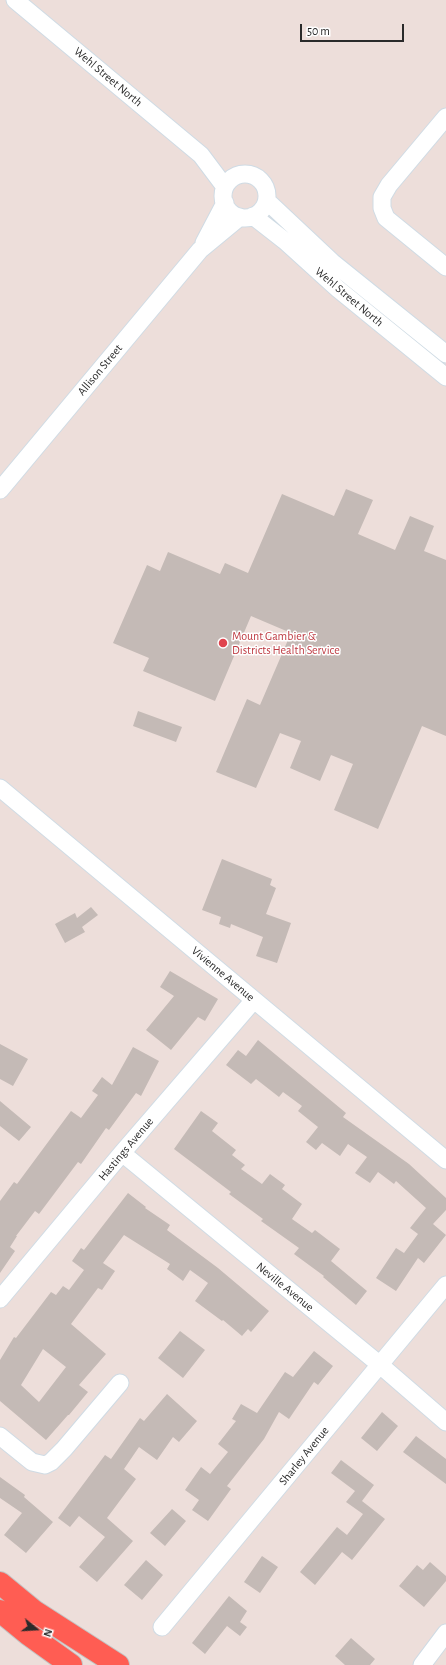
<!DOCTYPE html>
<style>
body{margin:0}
#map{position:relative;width:446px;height:1665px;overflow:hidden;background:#eddeda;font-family:"Alegreya Sans",sans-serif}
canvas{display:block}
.north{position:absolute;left:16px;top:1609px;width:40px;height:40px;-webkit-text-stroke:3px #fff;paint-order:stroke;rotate:108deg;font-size:11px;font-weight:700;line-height:16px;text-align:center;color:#2a2a2a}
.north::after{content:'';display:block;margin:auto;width:14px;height:18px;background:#2a2a2a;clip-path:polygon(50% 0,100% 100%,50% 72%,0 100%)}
.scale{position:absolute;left:300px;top:24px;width:104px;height:18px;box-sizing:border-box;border:2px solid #2a2a2a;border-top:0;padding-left:5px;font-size:12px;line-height:14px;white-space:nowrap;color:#2a2a2a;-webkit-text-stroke:3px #fff;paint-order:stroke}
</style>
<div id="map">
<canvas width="446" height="1665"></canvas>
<div class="north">N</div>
<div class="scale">50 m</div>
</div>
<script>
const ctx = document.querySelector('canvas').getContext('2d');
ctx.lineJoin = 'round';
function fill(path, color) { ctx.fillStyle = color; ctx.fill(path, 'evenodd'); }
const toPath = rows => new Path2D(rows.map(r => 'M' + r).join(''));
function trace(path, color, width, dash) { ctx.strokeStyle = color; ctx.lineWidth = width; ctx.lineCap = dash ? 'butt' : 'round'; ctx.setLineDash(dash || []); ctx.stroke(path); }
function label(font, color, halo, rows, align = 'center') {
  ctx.font = font + ' "Alegreya Sans",sans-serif'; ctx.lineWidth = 3; ctx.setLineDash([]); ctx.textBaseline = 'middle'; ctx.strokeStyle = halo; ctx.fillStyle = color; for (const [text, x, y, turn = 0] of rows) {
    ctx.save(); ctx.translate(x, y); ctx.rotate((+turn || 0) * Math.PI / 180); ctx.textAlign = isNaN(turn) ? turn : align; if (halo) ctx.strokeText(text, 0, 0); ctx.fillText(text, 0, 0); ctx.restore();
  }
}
fill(toPath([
 [346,489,373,500,358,534,395,550,410,516,434,526,424,551,446,560,446,736,422,726,378,829,334,810,353,764,331,755,320,781,290,768,301,741,280,733,256,788,216,772,247,699,260,705,291,633,251,616,215,701,143,671,149,658,113,643,147,565,160,571,168,552,220,574,225,563,248,573,282,494,334,516],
 [138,711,182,727,176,742,133,726],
 [222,859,272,879,270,885,276,888,266,914,291,923,277,963,256,956,263,937,231,924,230,928,219,924,221,917,202,910],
 [91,907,98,915,82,927,85,932,65,943,55,924,75,913,77,918],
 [170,971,218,999,205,1021,198,1017,171,1050,146,1030,174,996,160,987],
 [258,1040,346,1113,343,1117,409,1164,446,1198,446,1210,433,1224,446,1235,424,1263,418,1258,396,1291,376,1278,396,1248,404,1253,418,1234,410,1228,426,1208,396,1181,394,1184,378,1172,370,1183,355,1173,367,1157,348,1144,340,1156,322,1143,316,1150,306,1142,318,1127,298,1111,302,1106,283,1092,279,1097,256,1079,251,1084,226,1065,238,1050,246,1056],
 [0,1044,28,1059,13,1086,0,1079],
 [133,1047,159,1061,141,1096,136,1093,109,1130,106,1128,81,1164,78,1162,39,1214,35,1211,16,1236,17,1236,10,1247,15,1251,0,1273,0,1201,14,1182,17,1184,71,1111,81,1118,98,1095,92,1091,102,1077,112,1085],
 [0,1101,31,1127,19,1141,0,1126],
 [201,1111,218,1123,212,1131,236,1150,232,1155,245,1165,241,1169,262,1184,270,1174,285,1185,282,1189,302,1204,292,1219,312,1233,315,1230,340,1249,331,1261,367,1291,356,1305,323,1277,324,1276,294,1254,299,1248,261,1221,263,1219,229,1194,231,1192,174,1149],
 [128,1193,146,1207,145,1208,170,1225,167,1230,218,1268,269,1311,251,1332,248,1329,242,1336,223,1320,222,1321,195,1301,208,1283,190,1270,183,1281,167,1269,170,1264,124,1235,103,1263,115,1271,102,1290,98,1288,71,1324,106,1354,79,1385,88,1392,69,1415,68,1415,46,1440,0,1401,0,1360,14,1337,16,1338,51,1292,56,1295,63,1286,69,1290,84,1270,72,1261,81,1248,84,1250],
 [43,1349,66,1367,39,1402,21,1385],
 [180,1331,205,1350,183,1378,158,1358],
 [314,1351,333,1366,318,1385,314,1382,289,1419,279,1412,264,1439,227,1486,231,1489,208,1521,192,1510,199,1500,185,1490,201,1467,210,1474,228,1452,218,1444,236,1421,232,1419,241,1404,257,1413,285,1372,293,1377],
 [167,1394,197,1421,179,1442,173,1437,157,1460,139,1447,124,1469,136,1479,107,1518,133,1541,97,1582,79,1567,105,1537,79,1516,70,1527,58,1518,105,1455,111,1459,140,1418,144,1421],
 [382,1412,398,1426,377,1451,361,1438],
 [416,1436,446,1459,446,1484,403,1452],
 [341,1460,374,1485,362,1501,385,1519,352,1560,342,1552,315,1585,300,1572,337,1527,347,1535,363,1514,346,1502,355,1491,331,1473],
 [0,1477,25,1495,24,1497,53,1522,26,1553,4,1535,22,1513,0,1498],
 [172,1509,186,1521,165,1546,150,1533],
 [262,1556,278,1567,260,1593,244,1582],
 [146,1560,163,1575,142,1600,124,1585],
 [430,1562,446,1576,446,1581,424,1607,399,1586,417,1565,423,1570],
 [229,1596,247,1611,240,1622,247,1627,240,1636,227,1626,205,1654,192,1643],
 [351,1638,375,1659,370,1665,345,1665,335,1656]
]), '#c4bab6');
const minor = toPath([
 [15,0,201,155,225,187],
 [446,117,389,185,382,197,382,208,386,218,446,267],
 '223 196a22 22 0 1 1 44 0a22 22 0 1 1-44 0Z',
 [267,201,332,262,446,354],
 [253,216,285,241,338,289,446,377],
 [204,243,225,203],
 [0,490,200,250,240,217],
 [0,788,446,1160],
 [122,1153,379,1364,446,1422],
 [0,1299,122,1153,254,1000],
 [0,1436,32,1462,45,1465,51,1462,64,1449,120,1383],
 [162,1627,446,1285],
 [422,1665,446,1633]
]);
const highway = toPath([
 [0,1583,34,1611,118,1665],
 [0,1611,28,1634,71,1665]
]);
trace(minor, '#cfdbe4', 19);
trace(highway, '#c3c3c3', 24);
trace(minor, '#fff', 17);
trace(highway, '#ff5d53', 22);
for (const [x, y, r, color] of [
 [223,643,5,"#e0444e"]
]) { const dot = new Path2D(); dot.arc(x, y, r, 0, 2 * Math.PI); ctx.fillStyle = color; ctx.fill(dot); trace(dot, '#fff', 1.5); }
label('12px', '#2a2a2a', '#fff', [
 ["Wehl Street North",108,77,40],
 ["Wehl Street North",349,297,40],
 ["Allison Street",100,370,-50],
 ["Vivienne Avenue",223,974,40],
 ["Hastings Avenue",126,1149,-50],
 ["Neville Avenue",285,1287,39],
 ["Sharley Avenue",304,1456,-51]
]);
label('12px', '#be3a42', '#fff', [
 ["Mount Gambier &",232,636],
 ["Districts Health Service",232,650]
], 'left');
</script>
